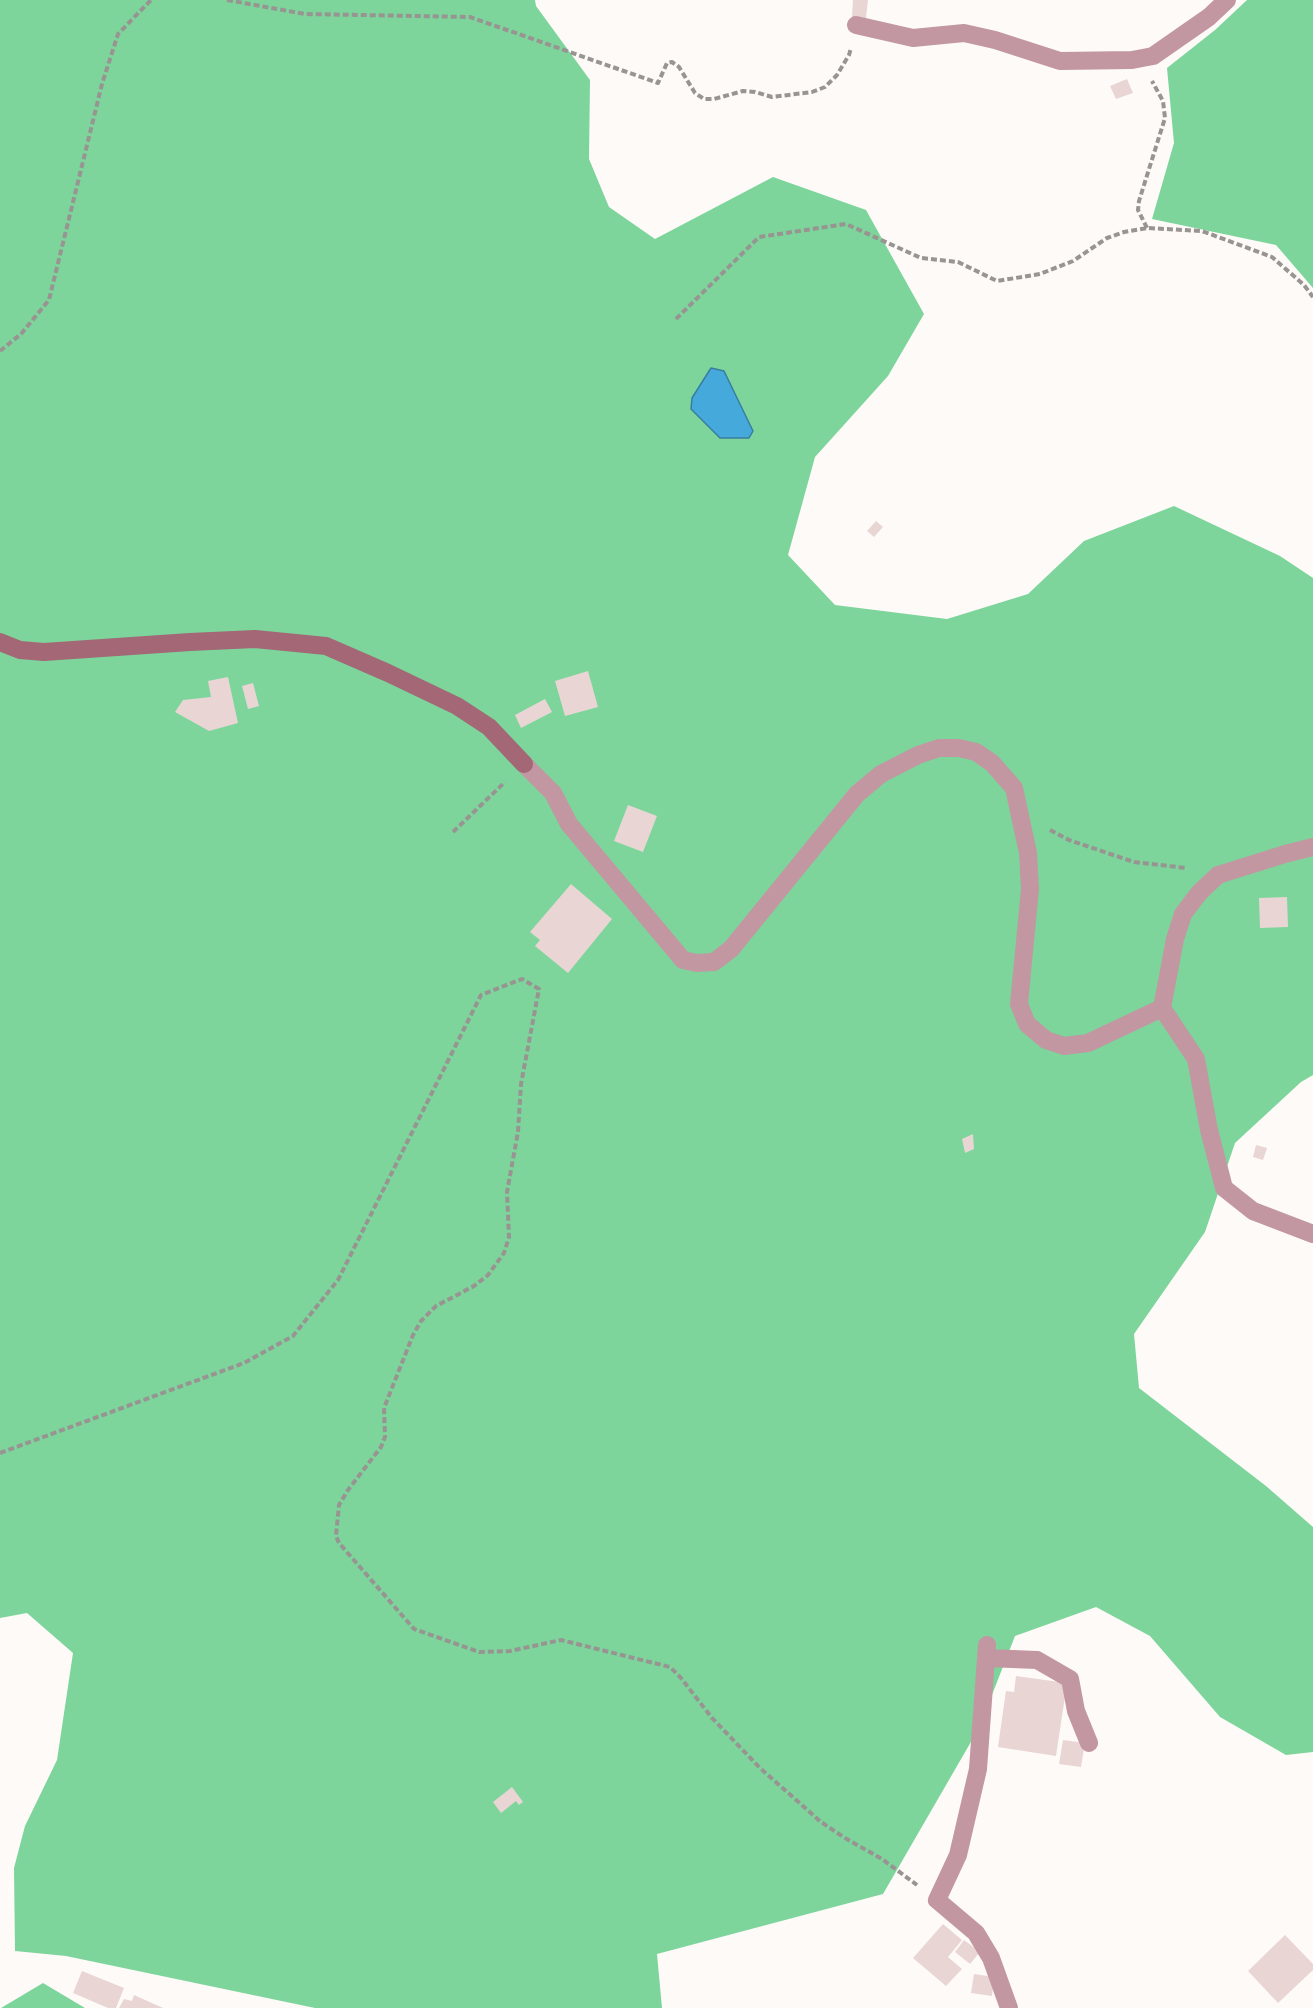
<!DOCTYPE html>
<style>
body{margin:0}
canvas{display:block;background:#fdfaf8}
</style>
<canvas width="1313" height="2008"></canvas>
<script>
const ctx = document.querySelector('canvas').getContext('2d');
ctx.lineJoin = 'round';
function fill(path, color) { ctx.fillStyle = color; ctx.fill(path, 'evenodd'); }
const toPath = rows => new Path2D(rows.map(r => 'M' + r).join(''));
function trace(path, color, width, dash) { ctx.strokeStyle = color; ctx.lineWidth = width; ctx.lineCap = dash ? 'butt' : 'round'; ctx.setLineDash(dash || []); ctx.stroke(path); }
fill(toPath([
 [0,0,535,0,536,6,590,80,589,159,609,207,655,239,773,177,866,210,924,314,888,376,815,457,788,555,835,605,947,619,1028,594,1084,541,1174,506,1280,556,1313,578,1313,1075,1301,1082,1235,1143,1205,1232,1134,1334,1139,1388,1266,1486,1313,1527,1313,1752,1286,1755,1220,1717,1150,1636,1096,1607,1015,1636,979,1728,883,1894,657,1954,662,2008,315,2008,66,1956,15,1951,14,1868,25,1826,57,1760,73,1653,27,1613,0,1618],
 [1247,0,1313,0,1313,288,1276,245,1152,219,1174,143,1167,68,1215,30],
 [43,1983,85,2008,1,2008]
]), '#7dd59c');
const water = toPath([
 [711,368,724,371,753,431,749,438,720,438,691,409,692,398,711,368]
]);
fill(water, '#46a9dc');
trace(water, '#397d9f', 1.5);
fill(toPath([
 [853,0,868,0,866,18,852,17],
 [1127,79,1133,93,1116,99,1110,86],
 [876,521,883,527,874,537,867,531],
 [588,671,598,707,565,716,555,681],
 [228,677,238,723,209,731,175,712,183,700,211,697,208,681],
 [253,683,259,706,248,709,242,686],
 [545,699,552,712,521,728,515,715],
 [628,805,657,816,643,852,614,841],
 [571,884,612,919,568,973,535,946,540,940,530,932],
 [1287,897,1288,927,1260,928,1259,898],
 [973,1134,974,1149,965,1153,962,1139],
 [1256,1145,1267,1148,1263,1160,1253,1157],
 [1016,1676,1067,1683,1056,1756,998,1747,1006,1691,1014,1692],
 [1063,1740,1085,1743,1081,1767,1059,1764],
 [512,1787,523,1802,519,1805,516,1801,501,1813,493,1802],
 [943,1924,962,1940,948,1957,962,1969,946,1986,913,1958],
 [1285,1935,1313,1964,1313,1970,1278,2003,1248,1971],
 [964,1940,980,1952,970,1964,955,1952],
 [82,1971,124,1988,116,2008,108,2008,73,1993],
 [974,1974,994,1977,992,1996,971,1993],
 [134,1995,163,2008,119,2008,124,1999,132,2001]
]), '#e9d6d4');
trace(toPath([
 [227,0,305,14,470,17,658,83,667,63,672,62,679,67,695,93,704,99,714,99,743,91,755,92,772,97,812,92,825,87,837,75,849,55,851,48],
 [1147,228,1138,210,1139,201,1165,118,1163,101,1152,81],
 [676,319,759,237,846,224,921,258,958,262,997,281,1040,274,1073,261,1107,238,1124,232,1147,228,1202,231,1272,257,1304,285,1313,297],
 [0,351,21,334,49,300,102,84,118,34,151,0],
 [1050,830,1069,840,1134,862,1186,868],
 [453,832,505,782],
 [0,1453,244,1363,293,1336,338,1280,481,995,522,979,539,989,521,1084,518,1132,507,1192,509,1237,504,1253,488,1275,474,1286,436,1306,421,1321,413,1335,384,1408,385,1437,381,1447,348,1490,339,1505,336,1536,339,1543,414,1629,479,1652,510,1651,561,1640,670,1667,681,1678,712,1718,760,1768,821,1822,845,1838,882,1859,917,1885]
]), '#989492', 4, [6, 3]);
trace(toPath([
 [987,1645,978,1769,958,1855,937,1900,976,1933,991,1958,1009,2008],
 [987,1658,1037,1660,1070,1679,1076,1711,1089,1743]
]), '#c297a1', 18);
trace(toPath([
 [856,25,913,38,964,33,995,40,1060,61,1132,60,1153,56,1209,17,1227,0],
 [524,764,553,793,569,824,683,960,697,963,714,962,731,949,857,794,881,774,918,755,939,748,959,748,976,752,992,763,1014,788,1028,853,1030,889,1019,1004,1027,1024,1046,1040,1064,1046,1088,1043,1162,1008],
 [1313,847,1285,854,1218,875,1199,893,1183,914,1175,939,1162,1008,1196,1059,1209,1130,1224,1188,1253,1211,1313,1234]
]), '#c297a1', 18);
trace(toPath([
 [0,642,20,650,44,652,190,642,255,639,326,646,388,673,457,706,489,727,524,764]
]), '#a36776', 18);
</script>
